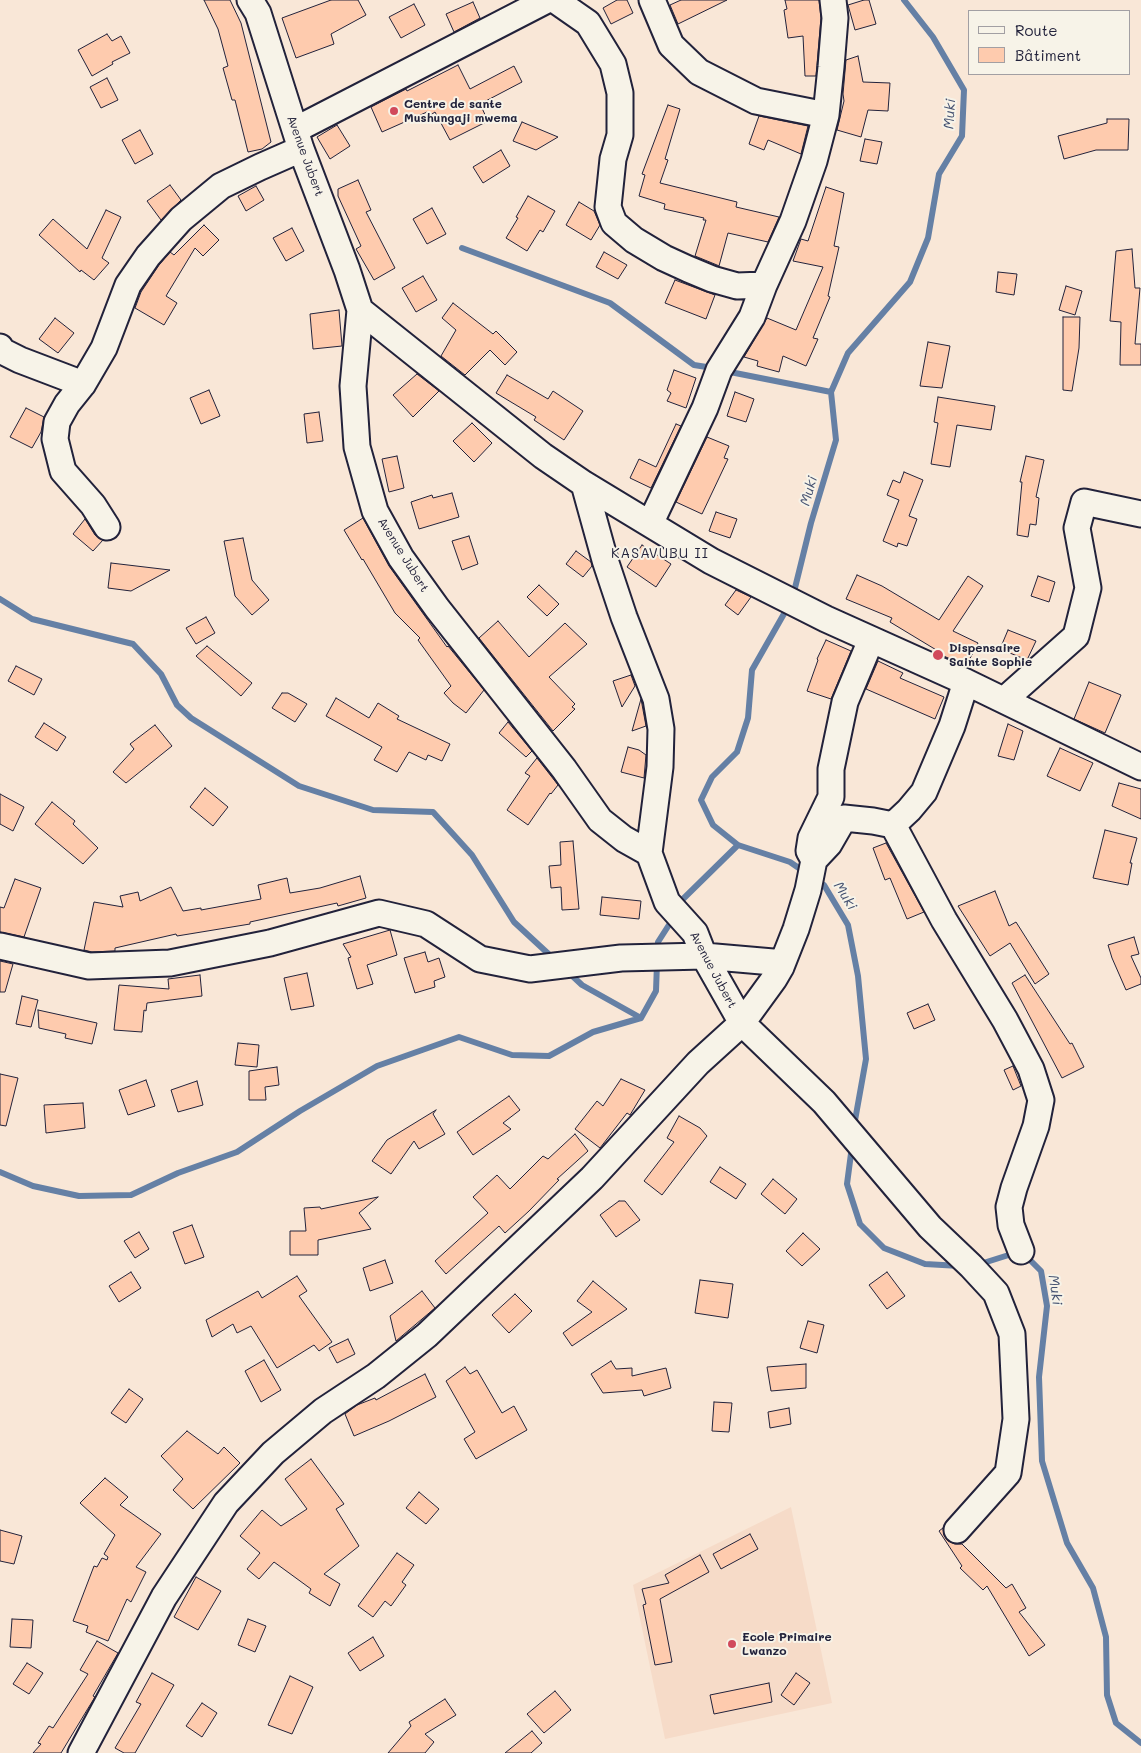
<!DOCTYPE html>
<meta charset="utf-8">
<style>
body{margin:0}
#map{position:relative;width:1141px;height:1753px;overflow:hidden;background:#f9e7d7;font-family:Mali,sans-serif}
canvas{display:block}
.legend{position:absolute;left:968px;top:10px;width:162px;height:65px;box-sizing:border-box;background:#f7f3e8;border:1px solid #a29fa3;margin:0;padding:6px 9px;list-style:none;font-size:15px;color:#22223b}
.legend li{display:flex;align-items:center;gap:10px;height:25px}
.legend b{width:25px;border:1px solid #a29fa3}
</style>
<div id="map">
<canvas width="1141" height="1753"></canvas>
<ul class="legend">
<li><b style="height:6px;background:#f7f3e8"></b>Route</li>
<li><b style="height:14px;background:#fecbae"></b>Bâtiment</li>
</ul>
</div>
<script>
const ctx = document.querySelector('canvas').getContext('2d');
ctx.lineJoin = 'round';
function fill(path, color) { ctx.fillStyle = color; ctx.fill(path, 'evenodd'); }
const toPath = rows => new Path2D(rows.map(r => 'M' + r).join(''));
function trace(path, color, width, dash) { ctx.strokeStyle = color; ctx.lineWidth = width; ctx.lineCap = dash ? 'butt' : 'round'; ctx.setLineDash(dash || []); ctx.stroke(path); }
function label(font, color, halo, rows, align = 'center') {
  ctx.font = font + ' Mali,sans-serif'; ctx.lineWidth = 4; ctx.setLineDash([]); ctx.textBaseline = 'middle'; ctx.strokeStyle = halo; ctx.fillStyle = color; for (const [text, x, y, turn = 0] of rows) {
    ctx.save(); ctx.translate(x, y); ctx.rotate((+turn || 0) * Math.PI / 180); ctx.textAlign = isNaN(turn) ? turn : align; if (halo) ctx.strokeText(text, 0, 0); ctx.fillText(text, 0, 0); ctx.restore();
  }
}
fill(toPath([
 [791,1507,832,1703,665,1739,633,1585]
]), '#f6dbc8');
trace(toPath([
 [462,248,610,303,694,365,713,368],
 [725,371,831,392],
 [793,596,811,523,836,440,831,392,848,353,910,282,928,238,939,174,962,136,964,90,933,37,904,0],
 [0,599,32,619,133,644,161,674,177,705,191,718,299,786,373,810,433,812,472,855,514,922,554,959],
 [789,605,752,670,748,718,737,752,712,777,701,800,713,825,738,845,790,862,806,873],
 [816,880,824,885,848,925,858,976,866,1059,854,1126],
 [679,906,683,899,738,845],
 [658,953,658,942,674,917],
 [567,971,582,985,641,1018],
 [852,1146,847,1184,860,1224,884,1248,925,1264,960,1266],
 [0,1172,33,1186,79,1196,131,1195,178,1173,237,1152,300,1111,377,1066,459,1037,512,1055,549,1056,593,1032,641,1018,656,991,657,963],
 [1024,1254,1041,1271,1047,1306,1039,1377,1042,1461,1067,1543,1093,1588,1106,1637,1107,1695,1116,1723,1141,1743],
 [977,1265,1015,1253]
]), '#6580a5', 6);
const building = toPath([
 [204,0,230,0,241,23,271,142,262,149,248,152,235,100,232,100,223,68,228,66,218,29,204,0],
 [331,0,358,0,366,15,331,34,334,44,296,58,282,18,331,0],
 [617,0,627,0,633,13,611,24,603,8,617,0],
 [681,0,727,0,678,24,670,5,681,0],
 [785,0,819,0,821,18,816,76,805,76,803,36,788,38,784,10,787,9,785,0],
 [864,0,869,0,876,24,855,30,848,5,864,0],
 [473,2,480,18,454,32,446,14,473,2],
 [414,4,425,25,401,38,389,17,414,4],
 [107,34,112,41,121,36,130,53,112,62,113,64,92,76,78,50,107,34],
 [858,56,863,82,890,83,888,111,868,110,861,137,837,130,844,101,843,94,846,60,858,56],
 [458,65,470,89,514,66,522,82,480,104,488,121,450,140,435,112,429,116,427,112,382,132,371,107,406,89,407,91,458,65],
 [107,78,118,100,101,108,90,87,107,78],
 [668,105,680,109,665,159,668,160,660,183,737,202,736,207,779,217,768,242,728,233,719,266,717,265,695,256,706,220,703,220,704,218,664,209,665,204,639,196,645,175,642,174,668,105],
 [759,116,808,126,801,154,768,140,764,150,749,144,759,116],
 [1107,119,1129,119,1128,150,1096,150,1064,159,1058,136,1107,123,1107,119],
 [522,122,558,137,536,150,513,141,522,122],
 [337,125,350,146,330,159,317,137,337,125],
 [140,130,153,154,135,164,122,140,140,130],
 [865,139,882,142,877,164,860,161,865,139],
 [501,150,510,166,483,183,473,167,501,150],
 [358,180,371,210,366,212,395,268,374,280,356,249,361,246,338,196,338,189,358,180],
 [170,185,181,200,161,220,147,201,170,185],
 [256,186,264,200,246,211,238,196,256,186],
 [826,187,844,193,834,246,839,247,828,296,830,297,813,338,818,339,806,366,783,356,779,372,757,366,758,361,744,357,767,318,796,330,823,267,793,261,801,239,808,241,826,187],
 [528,196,555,211,543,232,540,230,527,251,506,238,518,218,516,217,528,196],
 [579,202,594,211,600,225,591,240,566,225,579,202],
 [432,208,446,234,427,244,413,219,432,208],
 [106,210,121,217,102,258,109,263,94,280,81,270,80,272,39,235,53,219,87,249,106,210],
 [204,225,219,240,203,256,195,248,166,296,177,303,164,325,135,308,141,292,159,265,170,252,174,255,204,225],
 [292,228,304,251,286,261,273,238,292,228],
 [1132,249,1135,288,1140,288,1135,344,1141,344,1141,365,1120,365,1121,322,1110,321,1116,251,1132,249],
 [604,252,627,265,618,279,596,267,604,252],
 [998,272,1017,274,1014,295,996,292,998,272],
 [423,276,437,300,416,312,402,288,423,276],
 [675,280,715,295,706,319,665,303,675,280],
 [1066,286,1082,291,1075,315,1059,310,1066,286],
 [453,303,493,334,496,331,517,352,505,365,490,350,465,375,441,356,456,330,442,318,453,303],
 [339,310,342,346,313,349,310,314,339,310],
 [1063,317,1080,317,1079,348,1072,391,1063,390,1063,317],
 [55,318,74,333,58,353,39,339,55,318],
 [928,342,950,346,942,388,920,386,928,342],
 [674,370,696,378,686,408,667,401,671,393,667,390,674,370],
 [417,374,439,391,413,417,393,395,417,374],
 [507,375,548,399,553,391,583,411,564,440,534,420,536,417,496,393,507,375],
 [209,390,220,416,201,424,190,398,209,390],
 [735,392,754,399,746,422,727,416,735,392],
 [938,397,995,406,991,430,957,425,950,467,931,464,938,423,934,422,938,397],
 [26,408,44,417,41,432,32,448,10,437,26,408],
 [319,412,323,441,307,443,304,414,319,412],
 [472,423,492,443,474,462,453,441,472,423],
 [676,424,681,426,651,488,630,478,639,459,656,467,676,424],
 [707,437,729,446,724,458,728,459,702,514,676,502,707,437],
 [397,456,404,488,389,492,382,459,397,456],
 [1026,456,1044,460,1036,497,1039,498,1036,525,1030,524,1028,537,1017,535,1022,482,1020,482,1026,456],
 [904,472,923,480,909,516,917,519,907,546,898,543,897,547,883,541,899,500,887,495,893,480,900,483,904,472],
 [452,493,459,517,419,529,411,502,432,495,433,498,452,493],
 [716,512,737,519,730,538,709,531,716,512],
 [363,518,389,566,447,647,448,646,484,690,466,713,453,703,444,693,451,686,418,640,420,638,395,613,363,559,362,560,344,530,363,518],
 [85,519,95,535,103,540,93,551,73,534,85,519],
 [469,536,478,564,462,570,452,541,469,536],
 [243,538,252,580,269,600,252,615,235,596,224,541,243,538],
 [642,545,671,564,656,587,627,567,642,545],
 [576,551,591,562,592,566,583,577,566,564,576,551],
 [111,563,170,570,131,591,108,588,111,563],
 [857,575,882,586,939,620,968,576,983,586,953,631,978,643,966,666,937,653,938,651,890,622,892,618,846,599,857,575],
 [1038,576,1055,582,1049,602,1031,596,1038,576],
 [539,585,559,604,547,616,527,597,539,585],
 [736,590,751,597,738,615,725,605,736,590],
 [206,617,215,633,196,644,186,628,206,617],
 [498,621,529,657,565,623,587,644,549,677,575,704,572,707,575,709,553,731,479,638,498,621],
 [1008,630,1036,641,1027,660,1000,649,1008,630],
 [826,640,851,651,831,699,807,691,818,660,817,659,826,640],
 [207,646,252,683,241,696,196,656,207,646],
 [878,661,903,673,900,678,944,697,935,719,866,689,878,661],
 [16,666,42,679,34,695,8,681,16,666],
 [631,675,635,686,622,707,613,681,631,675],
 [1089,682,1121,695,1105,733,1074,719,1089,682],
 [282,693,288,693,307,704,295,722,272,708,282,693],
 [336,698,369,718,378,703,399,716,397,719,450,744,442,761,428,755,426,760,409,752,397,772,374,760,382,747,326,716,336,698],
 [641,699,646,726,632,731,641,699],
 [508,722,532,751,526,757,499,733,508,722],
 [44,723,66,737,57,751,35,737,44,723],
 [1008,724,1023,731,1014,760,998,756,1008,724],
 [155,725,172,746,126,783,113,772,134,749,130,744,155,725],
 [628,747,639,750,646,755,644,778,621,772,628,747],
 [1060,748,1093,763,1080,791,1047,776,1060,748],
 [537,758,558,785,551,794,550,793,528,825,507,810,530,776,525,773,537,758],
 [1119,783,1141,789,1141,819,1112,806,1119,783],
 [205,788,228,807,213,826,190,807,205,788],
 [0,794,24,807,13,831,0,824,0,794],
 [52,802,75,821,73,824,98,848,83,864,35,824,52,802],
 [1105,830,1137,838,1130,863,1132,863,1128,885,1093,878,1105,830],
 [573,841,579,909,562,910,561,887,551,888,549,866,561,865,560,842,573,841],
 [886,843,924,912,907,919,890,878,885,880,873,848,886,843],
 [360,876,366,898,338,906,337,903,250,922,250,924,177,936,176,934,115,948,115,951,92,952,84,950,94,902,123,907,120,896,138,892,140,901,171,887,183,911,201,908,201,910,261,899,258,885,287,878,290,893,320,888,360,876],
 [15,879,41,888,24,937,0,932,0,907,4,908,15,879],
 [995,891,1009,926,1016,922,1049,974,1035,984,1010,943,990,956,958,906,995,891],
 [602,897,641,901,639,919,600,915,602,897],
 [390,930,397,955,367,965,373,984,357,989,348,958,351,957,343,944,390,930],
 [1134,937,1139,954,1131,956,1141,978,1141,984,1126,990,1112,958,1108,945,1134,937],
 [425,952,428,962,439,958,445,977,434,981,435,987,415,993,404,958,425,952],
 [0,961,13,964,5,992,0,992,0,961],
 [307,973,314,1006,291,1010,284,978,307,973],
 [200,975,202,996,147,1003,146,1011,144,1010,142,1032,114,1030,119,985,169,989,168,979,200,975],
 [1025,975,1070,1044,1072,1043,1084,1067,1062,1078,1012,983,1025,975],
 [22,996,38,1000,31,1027,16,1024,22,996],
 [928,1004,935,1020,914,1029,907,1013,928,1004],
 [38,1010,97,1023,92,1044,65,1038,66,1034,39,1028,38,1010],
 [238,1043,259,1045,257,1067,235,1065,238,1043],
 [1013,1066,1021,1086,1013,1090,1004,1070,1013,1066],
 [277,1067,279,1085,265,1087,266,1100,249,1100,249,1071,277,1067],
 [0,1074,18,1078,6,1126,0,1125,0,1074],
 [621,1079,645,1090,630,1115,627,1113,600,1148,575,1129,597,1101,603,1106,621,1079],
 [146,1080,155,1106,128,1115,119,1090,146,1080],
 [197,1081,203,1105,178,1112,171,1090,197,1081],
 [509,1096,520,1110,503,1123,511,1129,473,1155,457,1132,509,1096],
 [83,1103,85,1128,46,1133,44,1105,83,1103],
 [436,1110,433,1114,445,1134,419,1149,414,1141,391,1174,372,1161,387,1140,436,1110],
 [679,1116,700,1128,707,1136,662,1195,644,1181,674,1142,667,1138,679,1116],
 [575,1134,588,1151,557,1179,559,1180,529,1211,505,1233,499,1226,446,1274,435,1261,488,1213,473,1197,497,1175,510,1189,543,1156,548,1159,575,1134],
 [720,1167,746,1184,736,1199,710,1182,720,1167],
 [773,1179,797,1199,785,1214,761,1194,773,1179],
 [378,1197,359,1213,371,1229,318,1240,318,1255,290,1255,290,1231,306,1231,304,1208,320,1207,321,1209,378,1197],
 [619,1201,625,1201,640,1220,616,1237,600,1215,619,1201],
 [192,1225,204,1257,185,1264,173,1232,192,1225],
 [139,1232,149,1249,135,1258,124,1241,139,1232],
 [803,1233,820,1249,802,1266,786,1251,803,1233],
 [385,1260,393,1283,370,1291,363,1268,385,1260],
 [131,1272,141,1288,119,1302,109,1286,131,1272],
 [887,1272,905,1296,887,1309,869,1285,887,1272],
 [297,1276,307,1291,299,1296,332,1342,319,1351,314,1345,277,1368,251,1326,237,1333,233,1324,212,1337,206,1320,258,1291,262,1298,297,1276],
 [700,1280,733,1284,728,1318,695,1313,700,1280],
 [593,1281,627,1309,572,1346,563,1333,592,1312,577,1301,593,1281],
 [422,1291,435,1308,396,1341,390,1316,422,1291],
 [515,1294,532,1311,509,1333,492,1315,515,1294],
 [808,1321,824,1325,817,1353,800,1348,808,1321],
 [348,1339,355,1354,337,1363,329,1348,348,1339],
 [264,1360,281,1390,261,1402,245,1371,264,1360],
 [611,1361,616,1369,632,1368,632,1376,666,1368,671,1388,644,1396,642,1390,603,1393,591,1374,611,1361],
 [806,1364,806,1388,771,1391,767,1367,806,1364],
 [465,1367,470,1374,477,1370,502,1413,514,1406,527,1430,476,1459,464,1439,475,1432,446,1381,465,1367],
 [425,1374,436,1397,389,1421,354,1436,345,1414,357,1405,375,1398,376,1400,425,1374],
 [129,1389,143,1399,126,1423,111,1413,129,1389],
 [714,1402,732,1403,729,1432,712,1431,714,1402],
 [789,1408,791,1424,770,1428,768,1412,789,1408],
 [187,1431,218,1454,224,1447,240,1463,193,1509,173,1490,183,1479,161,1456,187,1431],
 [311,1459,344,1504,336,1509,359,1546,324,1574,340,1584,330,1606,309,1593,311,1589,274,1562,259,1579,247,1569,260,1553,240,1536,262,1510,281,1526,307,1509,285,1479,311,1459],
 [105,1478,128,1497,120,1505,161,1534,136,1567,146,1572,131,1602,127,1599,108,1641,86,1632,88,1626,73,1621,94,1566,97,1567,102,1558,107,1560,108,1557,104,1554,115,1535,80,1503,105,1478],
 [419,1492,439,1509,426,1524,406,1508,419,1492],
 [943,1528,944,1535,948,1541,955,1544,962,1544,1006,1588,1012,1584,1026,1608,1019,1612,1045,1645,1029,1656,987,1586,983,1590,960,1568,962,1566,939,1531,943,1528],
 [0,1530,22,1536,14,1564,0,1561,0,1530],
 [750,1534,758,1549,721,1569,713,1554,750,1534],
 [397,1553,414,1565,402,1582,406,1585,391,1606,385,1601,373,1617,358,1606,397,1553],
 [700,1555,709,1572,660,1599,672,1662,655,1665,643,1605,646,1604,642,1589,669,1583,665,1575,700,1555],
 [196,1577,221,1591,198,1630,174,1617,196,1577],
 [12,1619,33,1620,31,1648,10,1647,12,1619],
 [248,1619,266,1626,255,1652,238,1645,248,1619],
 [373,1637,384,1656,360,1671,348,1653,373,1637],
 [97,1641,118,1653,93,1696,95,1697,87,1710,61,1753,33,1753,41,1744,38,1743,49,1726,53,1728,88,1674,80,1670,97,1641],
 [27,1663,43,1673,29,1694,13,1684,27,1663],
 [152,1673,174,1685,135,1753,124,1753,115,1748,141,1704,136,1702,152,1673],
 [796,1673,810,1683,794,1705,781,1695,796,1673],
 [290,1676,313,1687,292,1734,268,1725,290,1676],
 [769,1683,772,1702,714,1714,710,1695,769,1683],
 [555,1691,571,1710,544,1733,527,1714,555,1691],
 [445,1699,456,1715,425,1734,434,1742,425,1753,388,1753,411,1726,409,1722,445,1699],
 [202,1703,217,1713,202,1737,186,1726,202,1703],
 [532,1731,542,1743,531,1753,505,1753,532,1731]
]);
fill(building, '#fecbae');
trace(building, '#22223b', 1);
const minor = toPath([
 [250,0,258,13,301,149,347,270,360,310,353,386,357,447,375,511,401,558,437,608,564,769,600,820,624,839,649,853,667,902,695,933,704,956,742,1023,824,1102,930,1227,971,1266,996,1293,1012,1334,1016,1419,1008,1473,957,1530],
 [555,0,588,23,613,64,620,93,620,135,613,159,608,207,614,223,634,240,664,258,688,269,712,279,737,286,764,285],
 [652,0,671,45,699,72,756,101,826,115],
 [295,130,547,0],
 [360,310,543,456,584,484,711,561,826,619,966,682,1141,767],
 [0,347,2,351,20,360,83,384],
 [584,484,605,560,624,617,656,699,661,729,660,767,649,853],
 [650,524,705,408,719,370,752,317,764,285,793,221,814,161,826,115,831,67,835,18,833,0],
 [107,527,93,505,63,471,55,439,57,422,67,404,83,384,104,348,128,285,148,256,181,219,221,186,260,167,301,149],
 [966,682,952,726,924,792,909,810,893,825,944,920,1005,1020,1031,1069,1041,1100,1036,1126,1014,1188,1009,1207,1011,1225,1021,1251],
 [1004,700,1076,636,1088,588,1077,528,1084,502,1141,514],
 [814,860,809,851,811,838,831,797,831,769,845,702,871,640],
 [0,946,89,966,170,963,270,943,379,913,426,924,480,959,530,969,621,958,704,956,773,962,781,967],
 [81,1753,164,1597,226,1503,273,1453,323,1411,376,1376,427,1335,592,1178,698,1063,742,1023,774,979,781,967,796,929,808,890,814,860,829,844,844,818,873,821,893,825]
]);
trace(minor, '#22223b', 29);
trace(minor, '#f7f3e8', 25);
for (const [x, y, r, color] of [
 [394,111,5,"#d1495b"],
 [938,655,6,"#d1495b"],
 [732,1644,5,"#d1495b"]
]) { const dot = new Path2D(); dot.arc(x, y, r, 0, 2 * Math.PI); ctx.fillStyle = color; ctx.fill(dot); trace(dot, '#f7f3e8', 2); }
label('bold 12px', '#22223b', '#f7f3e8', [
 ["Centre de sante",404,104],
 ["Mushungaji mwema",404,118],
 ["Dispensaire",949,648],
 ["Sainte Sophie",949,662],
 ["Ecole Primaire",742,1637],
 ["Lwanzo",742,1651]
], 'left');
label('12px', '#22223b', '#f7f3e8', [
 ["Avenue Jubert",305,156,70],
 ["Avenue Jubert",403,555,58],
 ["Avenue Jubert",713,970,62]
]);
label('italic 14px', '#445170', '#f7f3e8', [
 ["Muki",950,114,-86],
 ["Muki",809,491,-74],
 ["Muki",845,896,58],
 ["Muki",1055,1290,82]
]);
ctx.letterSpacing = '1px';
label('14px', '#22223b', '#f7f3e8', [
 ["KASAVUBU II",660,554]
]);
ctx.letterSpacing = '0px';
</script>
